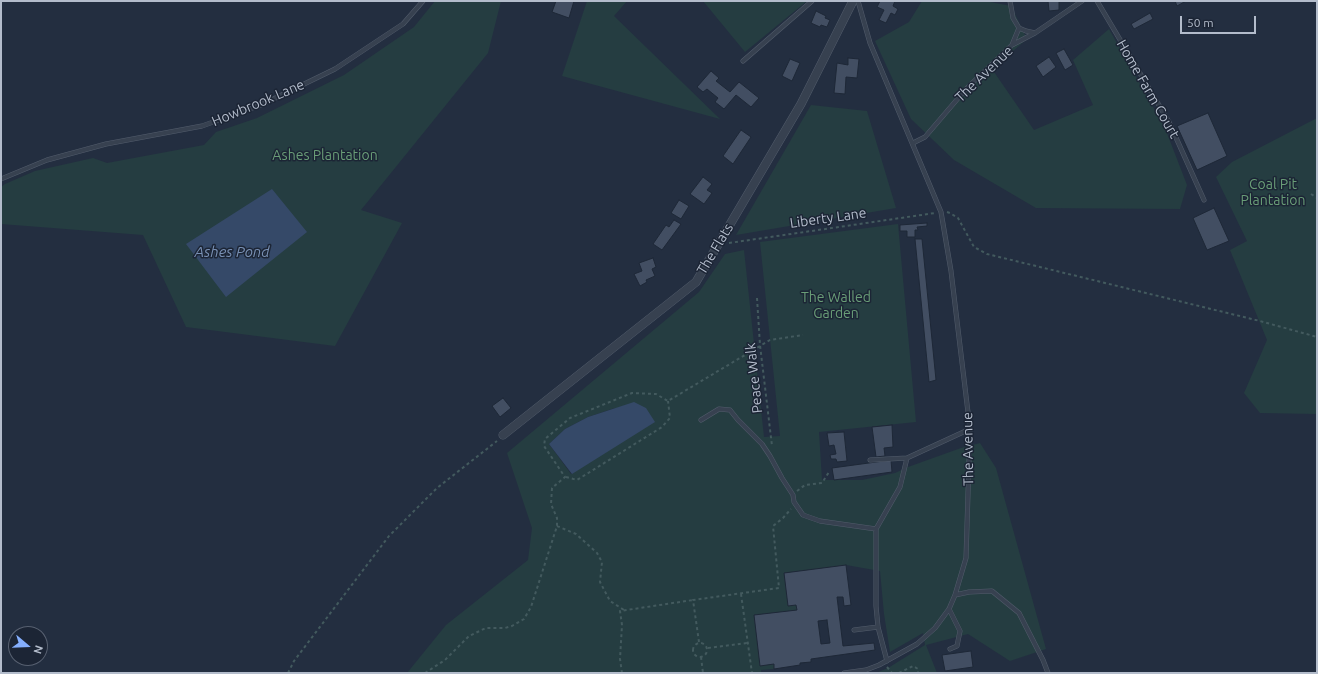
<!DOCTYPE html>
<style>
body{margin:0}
#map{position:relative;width:1318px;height:674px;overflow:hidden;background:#232e40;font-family:Ubuntu,sans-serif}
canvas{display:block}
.frame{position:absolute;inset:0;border:2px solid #b3bccb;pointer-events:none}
.north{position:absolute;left:8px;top:626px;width:40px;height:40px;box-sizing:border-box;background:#1c2535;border:1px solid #586171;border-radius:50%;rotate:109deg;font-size:11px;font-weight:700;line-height:16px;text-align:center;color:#b3bccb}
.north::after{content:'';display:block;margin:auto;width:14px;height:18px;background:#85affe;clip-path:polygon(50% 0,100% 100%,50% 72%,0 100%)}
.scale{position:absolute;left:1180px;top:16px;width:76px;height:18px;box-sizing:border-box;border:2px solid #b3bccb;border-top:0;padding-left:5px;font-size:12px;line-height:14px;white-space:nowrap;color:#b3bccb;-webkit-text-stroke:3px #1c2535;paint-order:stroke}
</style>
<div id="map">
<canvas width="1318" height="674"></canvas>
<div class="frame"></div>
<div class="north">N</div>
<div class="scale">50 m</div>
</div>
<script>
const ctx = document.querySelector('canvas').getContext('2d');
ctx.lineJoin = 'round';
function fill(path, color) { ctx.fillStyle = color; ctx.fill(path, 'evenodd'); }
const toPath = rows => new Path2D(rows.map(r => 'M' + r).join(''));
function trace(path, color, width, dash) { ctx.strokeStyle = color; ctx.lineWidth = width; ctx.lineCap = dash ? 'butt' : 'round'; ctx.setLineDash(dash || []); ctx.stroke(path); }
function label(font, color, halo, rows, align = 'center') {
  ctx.font = font + ' Ubuntu,sans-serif'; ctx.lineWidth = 3; ctx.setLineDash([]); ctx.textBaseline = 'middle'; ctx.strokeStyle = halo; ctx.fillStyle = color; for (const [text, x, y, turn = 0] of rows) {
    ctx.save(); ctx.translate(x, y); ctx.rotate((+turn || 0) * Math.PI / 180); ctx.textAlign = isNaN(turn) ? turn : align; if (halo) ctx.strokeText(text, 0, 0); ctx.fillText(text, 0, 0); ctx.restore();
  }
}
fill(toPath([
 [435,1,501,1,488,53,361,210,402,223,335,346,186,327,143,235,1,224,1,187,5,184,35,171,93,158,107,163,204,145,216,132,257,118,344,75,414,27],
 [587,1,627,1,614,16,720,119,562,76],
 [703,1,807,1,745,52],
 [922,1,985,1,1011,6,1027,39,992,69,1034,130,1093,105,1073,60,1109,29,1165,128,1187,185,1180,209,1036,208,954,160,911,119,875,41,909,22],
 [811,105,867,111,896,208,736,235],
 [1317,118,1317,414,1260,413,1244,393,1267,340,1230,250,1247,241,1216,177,1232,162],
 [898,224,916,422,819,432,822,480,862,480,895,473,908,467,961,448,980,443,996,468,1046,649,1010,661,968,634,926,645,937,673,876,673,888,668,925,645,923,633,890,652,884,614,880,571,846,565,784,573,788,605,796,605,797,610,754,615,760,665,774,664,774,669,761,670,761,673,407,673,446,625,528,560,532,528,507,453,699,292,725,254,744,250,764,437,780,436,760,242],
 [615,408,572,474,571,474,549,444,565,429,588,417]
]), '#253d41');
fill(toPath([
 [272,189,307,232,226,297,186,244],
 [634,402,646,408,655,422,572,474,549,444,565,429,588,417]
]), '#354968');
const building = toPath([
 [556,1,574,1,569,18,552,12,556,1],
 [880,1,895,1,893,6,898,9,895,15,891,13,886,23,879,20,884,10,877,7,880,1],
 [1048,1,1059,1,1059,10,1049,11,1048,1],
 [1175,1,1186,1,1177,6,1175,1],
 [816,11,826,16,825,18,830,20,827,27,821,25,820,27,811,23,816,11],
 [1150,13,1153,19,1134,29,1131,24,1150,13],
 [1064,49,1073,65,1065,70,1056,53,1064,49],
 [1049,57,1056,67,1043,77,1036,66,1049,57],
 [848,58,859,59,857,78,846,77,845,94,834,93,837,63,848,65,848,58],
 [790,59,800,63,792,81,782,76,790,59],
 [711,71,719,78,716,81,730,92,739,82,759,98,751,107,736,95,724,109,715,102,718,98,707,89,703,92,697,87,711,71],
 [1208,113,1227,156,1197,170,1177,126,1208,113],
 [741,130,751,137,733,164,723,156,741,130],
 [703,177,712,184,707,190,712,193,704,204,690,194,703,177],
 [679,200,689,206,681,219,671,213,679,200],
 [1214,208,1229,241,1207,250,1193,218,1214,208],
 [674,220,681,224,662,250,653,244,666,225,669,227,674,220],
 [927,223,927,226,917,227,918,230,915,230,915,237,907,237,907,231,900,231,900,225,927,223],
 [915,239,922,239,936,380,929,382,915,239],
 [653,258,656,267,652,269,655,276,646,280,647,282,640,286,634,274,642,271,639,263,653,258],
 [503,398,511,408,500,417,492,406,503,398],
 [892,425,893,447,884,448,885,456,876,457,872,427,892,425],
 [844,432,847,461,837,462,836,459,831,459,830,455,836,454,834,445,829,446,827,433,844,432],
 [891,460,892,472,834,480,832,468,891,460],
 [846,565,851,605,844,606,843,597,837,597,843,646,874,643,875,650,811,659,811,662,800,663,800,665,774,669,774,664,760,666,754,615,797,610,796,605,788,606,784,573,846,565],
 [827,620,830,643,821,644,818,621,827,620],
 [971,651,973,667,945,671,942,655,971,651]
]);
fill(building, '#424e62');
trace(building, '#1e2837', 1);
const lane = toPath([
 [1010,1,1013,18,1019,28,1026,31,1035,33],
 [1097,1,1169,122,1204,200],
 [1012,45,1019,28],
 [743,61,812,1],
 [913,143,925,137,966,89,1012,45,1035,33,1082,1],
 [1,179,47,160,106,144,202,126,261,105,335,69,403,24,423,1],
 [701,420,719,409,730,410,738,420,762,444,770,456,782,478,793,495,794,502,803,515,820,521,876,529],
 [870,460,907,458],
 [955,595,969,592,992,591,1019,613,1043,660,1048,673],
 [949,609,960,631,957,646,950,649],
 [854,630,878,627],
 [887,661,878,627,876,606,876,529,900,487,907,458,970,429],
 [844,673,866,670,879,665,917,644,935,628,949,609,955,595,966,558,970,429,951,271,941,212,870,43,858,1]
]);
const street = toPath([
 [503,435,696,282,801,104,853,1]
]);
trace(lane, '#525c6b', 5);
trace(street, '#525c6b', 9);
trace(toPath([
 [1311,194,1317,198],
 [947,212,950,213,958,218,974,247,987,254,1260,321,1317,337],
 [729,243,935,213],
 [757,298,760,345,772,446],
 [566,477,577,480,662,427,670,418,668,401],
 [797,491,805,485,822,483,829,472],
 [557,526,576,534,597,553,602,562,600,582,610,601,624,610],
 [741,594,752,673],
 [699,642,693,600,779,588,773,526,783,518,791,509],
 '693 650a7 7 0 1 1 14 0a7 7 0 1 1-14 0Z',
 [708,648,747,643],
 [701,657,703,673],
 [887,667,892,673],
 [288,673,294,661,389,536,437,488,497,441],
 [425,673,445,660,469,636,486,628,505,628,512,626,524,619,531,607,557,526,557,518,551,504,552,488,565,477,544,446,545,439,570,418,632,393,656,394,668,401,770,340,803,335],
 [622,673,620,659,622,625,620,611,693,600],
 [899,673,913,666,918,669,918,673]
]), '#435a5e', 2, [3, 3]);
trace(lane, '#374150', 4);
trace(street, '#374150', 8);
label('14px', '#b3bccb', '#1c2535', [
 ["The Avenue",984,74,-44],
 ["Home Farm Court",1148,89,60],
 ["Howbrook Lane",258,103,-23],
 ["Liberty Lane",828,218,-8],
 ["The Flats",715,249,-59],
 ["Peace Walk",754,378,-96],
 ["The Avenue",968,449,-91]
]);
label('14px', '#699d77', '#1c2535', [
 ["Ashes Plantation",325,155],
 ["Coal Pit",1273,184],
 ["Plantation",1273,200],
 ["The Walled",836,297],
 ["Garden",836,313]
]);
label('italic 15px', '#7990b4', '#1c2535', [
 ["Ashes Pond",232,252]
]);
</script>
